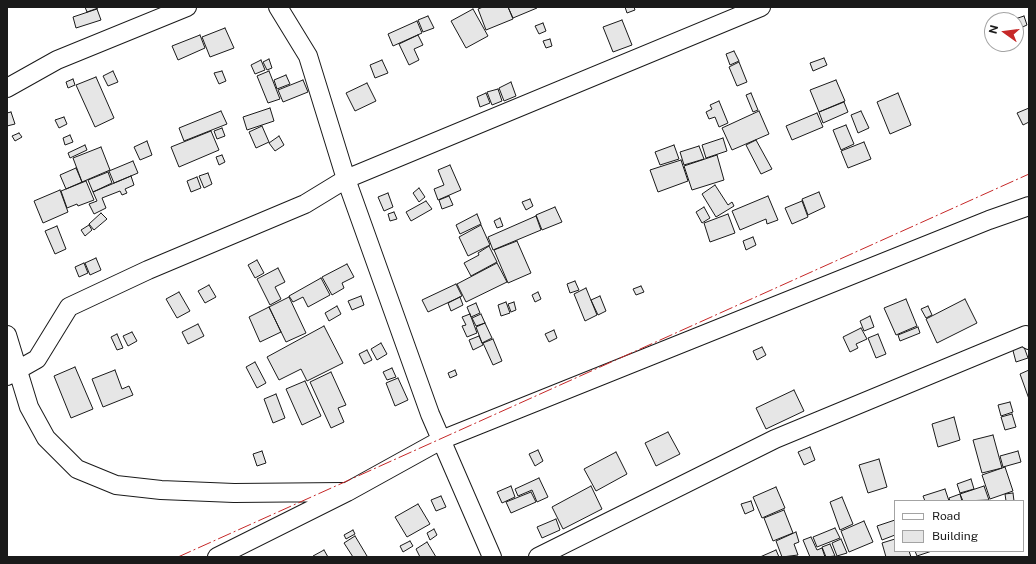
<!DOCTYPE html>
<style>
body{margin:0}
#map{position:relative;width:1036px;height:564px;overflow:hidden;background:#fff;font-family:"Public Sans",sans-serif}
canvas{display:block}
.frame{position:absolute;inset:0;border:8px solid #1a1a1a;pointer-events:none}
.legend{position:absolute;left:894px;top:500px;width:130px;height:52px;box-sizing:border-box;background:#fff;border:1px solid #a3a3a3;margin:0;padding:5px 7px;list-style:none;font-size:12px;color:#1a1a1a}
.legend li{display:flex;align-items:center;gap:8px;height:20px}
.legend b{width:20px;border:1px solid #a3a3a3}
.north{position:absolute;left:984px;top:12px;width:40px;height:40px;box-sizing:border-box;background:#fff;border:1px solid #a3a3a3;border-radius:50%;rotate:284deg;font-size:11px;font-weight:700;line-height:16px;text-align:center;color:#1a1a1a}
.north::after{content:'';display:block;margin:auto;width:14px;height:18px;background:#c62828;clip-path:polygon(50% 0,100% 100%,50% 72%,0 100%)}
</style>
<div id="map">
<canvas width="1036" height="564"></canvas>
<div class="frame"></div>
<ul class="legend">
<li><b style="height:5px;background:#fff"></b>Road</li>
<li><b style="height:11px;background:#e6e6e6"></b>Building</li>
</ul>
<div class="north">N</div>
</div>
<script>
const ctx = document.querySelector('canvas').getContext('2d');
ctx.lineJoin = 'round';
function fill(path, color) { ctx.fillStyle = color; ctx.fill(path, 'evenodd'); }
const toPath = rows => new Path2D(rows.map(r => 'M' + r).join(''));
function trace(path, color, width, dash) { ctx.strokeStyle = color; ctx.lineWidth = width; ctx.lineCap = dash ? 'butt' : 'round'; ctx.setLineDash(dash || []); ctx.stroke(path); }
const building = toPath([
 [85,7,97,7,98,8,87,12,85,7],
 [483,7,508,7,513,19,486,30,478,9,483,7],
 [508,7,536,7,537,8,513,18,508,7],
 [625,7,634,7,635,10,627,13,625,7],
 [97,9,101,20,76,28,73,17,97,9],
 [473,9,488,36,466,48,451,21,473,9],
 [428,16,434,28,423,32,418,20,428,16],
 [1024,16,1027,25,1018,29,1015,19,1024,16],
 [622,20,632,45,613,52,603,27,622,20],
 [417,21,422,33,393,46,388,34,417,21],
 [543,23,546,31,539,34,535,26,543,23],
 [225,28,234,48,210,57,202,37,225,28],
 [200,35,205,48,178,60,172,46,200,35],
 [418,35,423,45,414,49,419,60,409,65,399,44,418,35],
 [550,39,552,46,546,48,543,41,550,39],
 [734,51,739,61,730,65,726,54,734,51],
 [824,58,827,65,813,71,810,63,824,58],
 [269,59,272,68,267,70,263,62,269,59],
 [261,60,265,70,255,74,251,65,261,60],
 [382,60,388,73,375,78,370,65,382,60],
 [739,62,747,82,737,86,729,67,739,62],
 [113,71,118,82,108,86,103,76,113,71],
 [222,71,226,81,219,84,214,73,222,71],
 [269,71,280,99,268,103,257,76,269,71],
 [286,75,290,84,277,89,274,80,286,75],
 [96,77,114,118,95,127,76,85,96,77],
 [73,79,75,85,68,88,66,82,73,79],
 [303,80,308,92,283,102,278,90,303,80],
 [836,80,845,101,819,112,810,90,836,80],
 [511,82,516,96,504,101,499,88,511,82],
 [367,83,376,101,355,111,346,93,367,83],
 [498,89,502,101,492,105,487,92,498,89],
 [486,93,490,103,480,107,477,97,486,93],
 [751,93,758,110,753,112,746,95,751,93],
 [898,93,911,125,890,134,877,102,898,93],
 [719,101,728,123,719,127,715,117,709,119,706,112,712,109,710,105,719,101],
 [844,102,848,112,823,123,819,112,844,102],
 [270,108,274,121,247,130,243,117,270,108],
 [1029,108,1029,122,1023,125,1017,113,1029,108],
 [221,111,227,124,184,141,179,128,221,111],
 [759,111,769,134,732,150,722,128,759,111],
 [861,111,869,128,858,133,851,115,861,111],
 [11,112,15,124,7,126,7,113,11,112],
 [817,113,823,127,792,140,786,126,817,113],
 [64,117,67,124,59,128,55,120,64,117],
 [846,125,854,144,841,150,833,130,846,125],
 [262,126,269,142,256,148,249,132,262,126],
 [222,128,225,136,217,139,214,131,222,128],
 [211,131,219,150,179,167,171,147,211,131],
 [19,133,22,137,15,141,12,136,19,133],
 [70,135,73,142,65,145,63,138,70,135],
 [279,136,284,145,275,151,269,143,279,136],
 [723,138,727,151,706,158,702,145,723,138],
 [756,140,772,169,761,174,746,145,756,140],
 [147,141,152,155,140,160,134,147,147,141],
 [864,142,871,159,848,168,841,151,864,142],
 [85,145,87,150,70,158,68,153,85,145],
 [674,145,679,159,660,165,655,152,674,145],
 [699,146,704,159,684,165,680,152,699,146],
 [101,147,110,170,82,182,73,158,101,147],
 [222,155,225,162,219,165,216,157,222,155],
 [717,155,724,180,692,190,684,166,717,155],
 [681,160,688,181,658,192,650,170,681,160],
 [133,161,138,173,114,183,109,171,133,161],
 [450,165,461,190,438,200,434,189,444,185,438,170,450,165],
 [76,168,82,182,66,189,60,175,76,168],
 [108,172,112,183,93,192,88,180,108,172],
 [208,173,212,184,204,188,199,176,208,173],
 [131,176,134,185,125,189,127,193,122,195,120,191,102,198,106,208,94,214,89,204,97,201,93,192,131,176],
 [197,177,201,188,191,192,187,181,197,177],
 [86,181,94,200,78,206,77,204,67,208,61,191,86,181],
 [715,185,728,205,732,202,734,206,716,217,702,194,715,185],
 [419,188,425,197,419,202,413,193,419,188],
 [60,190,68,212,43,223,34,201,60,190],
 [819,192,825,207,808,215,802,199,819,192],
 [388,193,393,207,384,211,378,197,388,193],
 [449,196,453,205,442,209,439,200,449,196],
 [768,196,778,220,767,224,766,219,740,230,732,211,768,196],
 [530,199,533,206,526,210,522,202,530,199],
 [426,201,432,209,411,221,406,212,426,201],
 [802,201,808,217,792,224,785,208,802,201],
 [555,207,562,222,542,230,536,215,555,207],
 [704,207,710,218,702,223,696,212,704,207],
 [394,212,397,219,390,221,388,214,394,212],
 [101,213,107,219,94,230,89,224,101,213],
 [477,214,481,224,460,234,456,225,477,214],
 [728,214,735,233,710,242,704,223,728,214],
 [536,216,541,230,493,250,488,237,536,216],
 [500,218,503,226,497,228,494,221,500,218],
 [89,225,92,230,85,236,81,230,89,225],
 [481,225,490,245,468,256,459,237,481,225],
 [57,226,66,249,55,254,45,231,57,226],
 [753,237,756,245,746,250,743,241,753,237],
 [517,241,531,273,508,283,494,250,517,241],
 [489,246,497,262,471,276,464,263,479,255,478,253,489,246],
 [96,258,101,270,90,275,85,263,96,258],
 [257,260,264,273,255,278,248,265,257,260],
 [84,263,88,273,79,277,75,267,84,263],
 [497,263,507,282,466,302,457,284,497,263],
 [347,264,354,277,342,283,344,288,332,295,322,277,347,264],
 [278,268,285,282,275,287,281,299,270,305,257,279,278,268],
 [321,278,330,295,308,307,303,297,293,302,289,296,321,278],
 [575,281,579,290,570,293,567,284,575,281],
 [456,284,462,296,428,312,422,300,456,284],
 [209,285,216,297,205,303,198,291,209,285],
 [641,286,644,292,636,295,633,289,641,286],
 [586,288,597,315,585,321,574,294,586,288],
 [179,292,190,311,177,318,166,299,179,292],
 [538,292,541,299,535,302,532,295,538,292],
 [361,296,364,305,352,310,348,301,361,296],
 [600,296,606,311,598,315,591,300,600,296],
 [289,297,306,333,286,342,269,307,289,297],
 [460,297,463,305,451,311,448,303,460,297],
 [906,299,917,326,896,335,884,308,906,299],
 [965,299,977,323,937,343,926,319,965,299],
 [506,302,510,313,501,316,498,305,506,302],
 [514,302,516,310,511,312,508,304,514,302],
 [476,303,480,313,471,317,467,307,476,303],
 [337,306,341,314,329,321,325,313,337,306],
 [928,306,932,315,926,318,921,309,928,306],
 [269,307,281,332,260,342,249,317,269,307],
 [470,314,477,333,467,337,462,326,466,325,462,317,470,314],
 [481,314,485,323,476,326,472,318,481,314],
 [870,316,874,327,864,331,860,321,870,316],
 [485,323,492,338,482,343,476,327,485,323],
 [198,324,204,336,188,344,182,332,198,324],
 [324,326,343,363,307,381,301,369,279,380,267,357,324,326],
 [918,327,920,333,900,341,898,335,918,327],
 [861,328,867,339,856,344,858,348,850,352,843,337,861,328],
 [554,330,557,338,549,342,545,334,554,330],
 [132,332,137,341,128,346,123,336,132,332],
 [117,334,123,348,117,350,111,337,117,334],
 [878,334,886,354,876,358,868,338,878,334],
 [479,336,483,345,473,350,469,340,479,336],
 [493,339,502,361,493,365,483,343,493,339],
 [381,343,387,354,377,360,371,349,381,343],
 [1023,344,1028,358,1016,362,1012,347,1023,344],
 [762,347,766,355,757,360,753,351,762,347],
 [367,350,372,360,364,364,359,354,367,350],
 [255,362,266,383,257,388,246,367,255,362],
 [75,367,93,409,71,418,54,376,75,367],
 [392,368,396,377,387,380,383,372,392,368],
 [115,370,122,389,129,386,133,395,103,407,92,379,115,370],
 [455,370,457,375,450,378,448,373,455,370],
 [1029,370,1029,399,1020,374,1029,370],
 [331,372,346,405,338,408,344,422,331,428,310,382,331,372],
 [398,378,408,400,395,406,386,383,398,378],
 [305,381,321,416,302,425,286,389,305,381],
 [794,390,804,411,766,429,756,408,794,390],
 [276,394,285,418,273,423,264,399,276,394],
 [1010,402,1013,412,1001,416,998,405,1010,402],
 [1012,414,1016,427,1005,430,1001,417,1012,414],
 [954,417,960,440,938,447,932,424,954,417],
 [668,432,680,454,656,466,645,443,668,432],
 [993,435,1002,468,982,473,973,440,993,435],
 [810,447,815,460,804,465,798,452,810,447],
 [538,450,543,461,535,466,529,454,538,450],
 [262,451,266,463,257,466,253,454,262,451],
 [1018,451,1021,462,1003,467,1000,456,1018,451],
 [616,452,627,474,596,491,584,469,616,452],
 [879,459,887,487,868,493,859,465,879,459],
 [1005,467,1013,491,990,499,982,475,1005,467],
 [539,478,548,497,537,502,532,490,518,496,515,489,539,478],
 [971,479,974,489,960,493,957,484,971,479],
 [511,486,515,497,502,503,497,492,511,486],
 [591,486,602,509,563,529,552,507,591,486],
 [984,486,989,500,963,501,960,494,984,486],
 [776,487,785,508,762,518,753,497,776,487],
 [945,489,949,501,925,501,923,496,945,489],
 [531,492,536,502,511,513,506,502,531,492],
 [1013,493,1014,501,1006,501,1005,494,1013,493],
 [960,494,962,501,950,501,949,498,960,494],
 [441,496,446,507,436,511,431,500,441,496],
 [842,497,853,524,840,530,830,502,842,497],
 [751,501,754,510,745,514,741,504,751,501],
 [418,504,430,524,407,537,395,517,418,504],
 [784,510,793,533,773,541,764,518,784,510],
 [556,519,560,530,542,538,537,527,556,519],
 [895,520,895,535,882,540,877,526,895,520],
 [864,521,873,542,849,552,841,531,864,521],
 [835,528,840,538,817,547,813,537,835,528],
 [434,529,437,535,430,540,427,533,434,529],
 [353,530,355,534,346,539,344,535,353,530],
 [796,532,799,542,794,544,798,555,782,557,776,541,796,532],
 [355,536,367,556,365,557,353,557,344,543,355,536],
 [811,537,817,550,822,548,825,557,810,557,803,540,811,537],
 [841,539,847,553,837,556,832,543,841,539],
 [895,539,895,551,909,551,911,557,886,557,882,543,895,539],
 [410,541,413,546,403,552,400,546,410,541],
 [427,542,436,557,420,557,416,549,427,542],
 [830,544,835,556,826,557,822,547,830,544],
 [324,550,328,557,314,557,313,556,324,550],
 [776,550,779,557,760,557,776,550],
 [915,551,932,551,917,556,915,551]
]);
fill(building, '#e6e6e6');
trace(building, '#1a1a1a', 1);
const street = toPath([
 [278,7,308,56,346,179,430,414,492,557],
 [7,88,57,60,187,7],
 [7,335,29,407,46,438,77,469,116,485,161,490,234,493,343,492],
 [7,376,37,359,69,307,148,270,305,204,346,179,761,7],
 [217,557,347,492,441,440,989,220,1029,206],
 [538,557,775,439,1026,335,1029,340]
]);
trace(street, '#1a1a1a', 20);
trace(street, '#fff', 18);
trace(toPath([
 [178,557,1029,174]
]), '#c62828', 1, [14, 3, 2, 3]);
</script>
